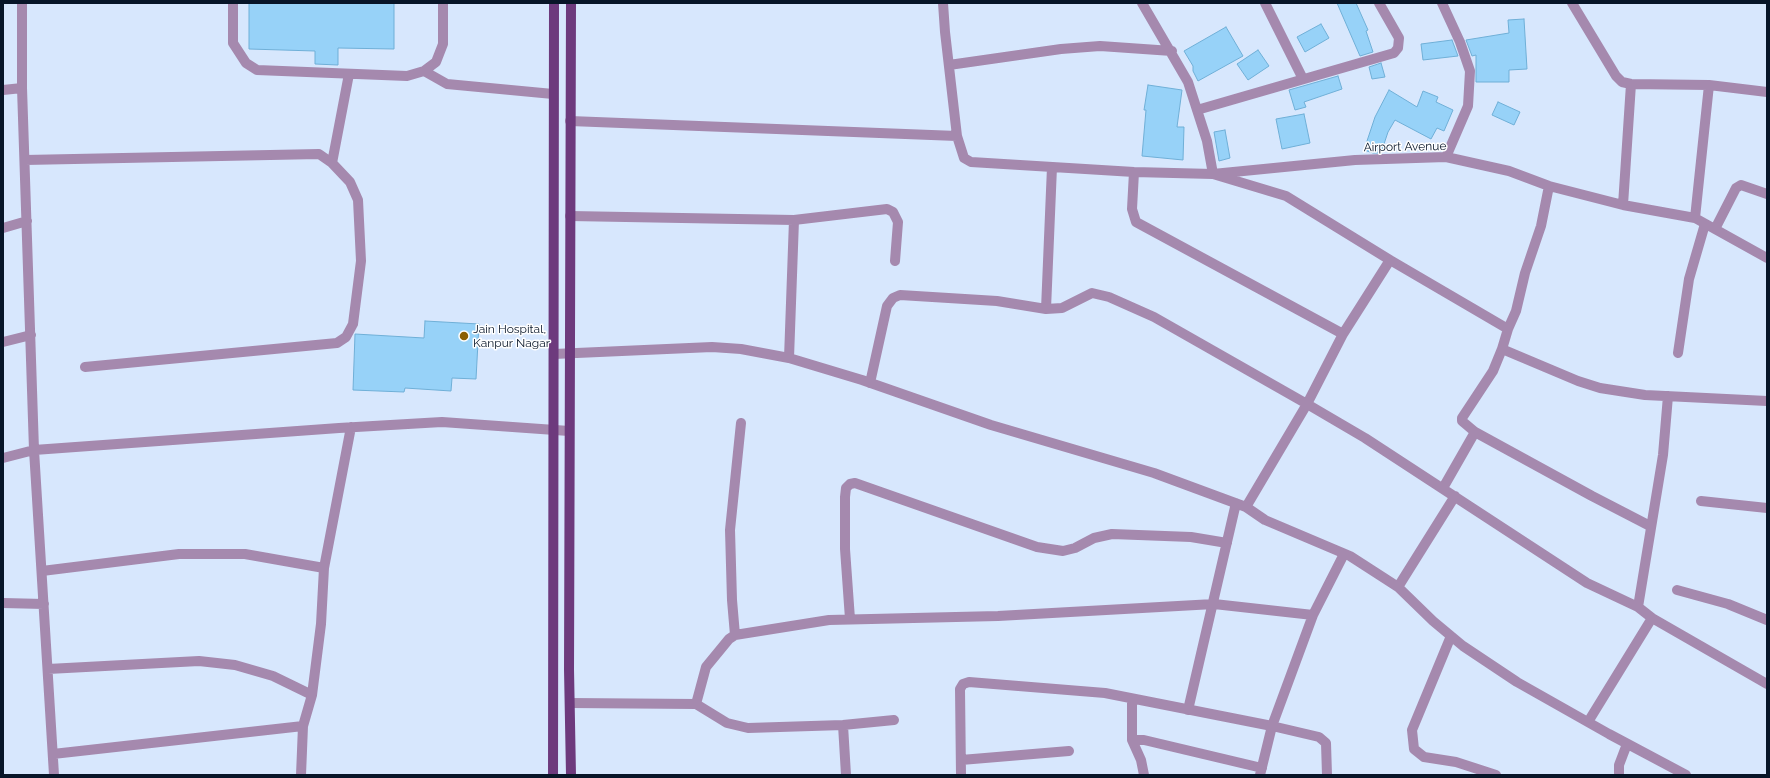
<!DOCTYPE html>
<style>
body{margin:0}
#map{position:relative;width:1770px;height:778px;overflow:hidden;background:#d7e7fd;font-family:Raleway,sans-serif}
canvas{display:block}
.frame{position:absolute;inset:0;border:4px solid #071528;pointer-events:none}
</style>
<div id="map">
<canvas width="1770" height="778"></canvas>
<div class="frame"></div>
</div>
<script>
const ctx = document.querySelector('canvas').getContext('2d');
ctx.lineJoin = 'round';
function fill(path, color) { ctx.fillStyle = color; ctx.fill(path, 'evenodd'); }
const toPath = rows => new Path2D(rows.map(r => 'M' + r).join(''));
function trace(path, color, width, dash) { ctx.strokeStyle = color; ctx.lineWidth = width; ctx.lineCap = dash ? 'butt' : 'round'; ctx.setLineDash(dash || []); ctx.stroke(path); }
function label(font, color, halo, rows, align = 'center') {
  ctx.font = font + ' Raleway,sans-serif'; ctx.lineWidth = 3; ctx.setLineDash([]); ctx.textBaseline = 'middle'; ctx.strokeStyle = halo; ctx.fillStyle = color; for (const [text, x, y, turn = 0] of rows) {
    ctx.save(); ctx.translate(x, y); ctx.rotate((+turn || 0) * Math.PI / 180); ctx.textAlign = isNaN(turn) ? turn : align; if (halo) ctx.strokeText(text, 0, 0); ctx.fillText(text, 0, 0); ctx.restore();
  }
}
const building = toPath([
 [249,3,394,3,394,49,338,48,338,65,315,64,315,51,249,49,249,3],
 [1337,3,1356,3,1368,30,1366,31,1373,52,1360,56,1337,3],
 [1524,19,1527,69,1509,70,1509,82,1476,82,1476,55,1472,56,1466,40,1509,33,1508,20,1524,19],
 [1321,24,1329,38,1305,52,1297,37,1321,24],
 [1226,27,1243,56,1198,81,1193,71,1193,66,1184,51,1226,27],
 [1452,40,1458,56,1423,60,1421,44,1452,40],
 [1258,50,1269,66,1248,80,1237,64,1258,50],
 [1381,63,1385,77,1372,79,1369,67,1381,63],
 [1338,76,1342,89,1304,102,1306,107,1295,110,1289,90,1338,76],
 [1148,85,1182,90,1177,127,1184,127,1183,160,1142,156,1146,110,1144,110,1148,85],
 [1389,90,1417,107,1423,91,1438,97,1436,102,1453,110,1444,131,1437,128,1431,139,1395,120,1388,132,1381,153,1373,153,1364,150,1375,117,1389,90],
 [1498,102,1520,112,1514,125,1492,115,1498,102],
 [1304,114,1310,143,1282,149,1276,119,1304,114],
 [1225,130,1230,158,1219,161,1214,132,1225,130],
 [425,321,479,324,476,379,452,378,451,391,405,388,404,392,353,390,355,334,424,338,425,321]
]);
fill(building, '#97d2f8');
trace(building, '#6fafd7', 1);
trace(toPath([
 [22,3,22,88,34,450,54,775],
 [233,3,233,43,246,63,257,70,407,76,424,71,436,62,443,44,443,3],
 [943,3,945,32,957,136,964,158,971,162,1134,172,1213,174,1286,196,1390,260,1508,329],
 [1142,3,1188,82,1207,141,1213,174,1355,160,1446,157,1509,171,1549,186,1623,205,1695,218,1767,258],
 [1265,3,1303,79],
 [1442,3,1460,42,1470,71,1468,106,1446,157],
 [1572,3,1616,76,1622,82,1631,84,1709,85,1767,92],
 [949,65,1061,49,1100,46,1172,51],
 [424,71,447,84,553,94],
 [3,90,22,88],
 [1197,110,1394,53,1398,48,1399,38,1379,3],
 [570,121,957,136],
 [25,160,319,154,332,163,350,182,358,200,361,261,353,324,346,337,337,343,85,367],
 [332,163,349,74],
 [1134,172,1132,209,1136,222,1343,334],
 [1549,186,1541,226,1525,273,1516,311,1508,329,1502,349,1493,371,1462,418,1462,421,1475,432,1592,496,1650,526],
 [1623,205,1631,84],
 [570,216,794,220,887,209,893,212,898,222,895,261],
 [1695,218,1709,85],
 [3,228,27,221],
 [1715,229,1736,188,1741,185,1767,194],
 [1046,309,1052,167],
 [3,342,31,335],
 [1502,349,1578,381,1600,388,1645,395,1767,401],
 [1678,353,1689,279,1705,224],
 [554,354,712,347,741,349,789,358,862,380,991,425,1154,473,1246,507,1265,520,1350,556,1398,587,1433,621,1463,646,1517,682,1609,734,1686,775],
 [789,358,794,220],
 [870,383,887,306,893,298,900,295,997,301,1046,309,1062,308,1092,293,1109,297,1154,317,1307,404,1365,438,1587,583,1638,607,1652,618,1588,722],
 [3,458,34,450,339,428,442,422,569,431],
 [1443,488,1475,432],
 [1701,501,1767,508],
 [1246,507,1307,404,1343,334,1390,260],
 [324,568,351,427],
 [42,571,179,554,245,554,324,568,321,624,312,695,303,726,301,775],
 [1398,587,1455,496],
 [1677,590,1728,604,1767,620],
 [3,603,44,604],
 [1638,607,1663,455,1668,396],
 [1652,618,1767,684],
 [850,619,845,549,845,497,846,488,850,484,855,483,1037,547,1063,551,1075,548,1094,538,1112,534,1191,537,1227,543],
 [735,635,732,600,730,530,741,423],
 [1451,636,1412,730,1414,749,1424,757,1456,762,1496,775],
 [48,669,199,661,235,665,273,676,312,695],
 [1132,699,1132,740,1144,740,1262,768],
 [570,703,696,704,727,723,748,728,843,725,894,720],
 [696,704,706,667,729,639,735,635,829,620,998,616,1214,604,1313,615],
 [1188,710,1236,503],
 [843,725,846,775],
 [1132,740,1141,760,1144,775],
 [53,754,303,726],
 [961,760,1069,751],
 [961,775,960,689,963,684,969,682,1105,693,1272,726,1319,737,1326,743,1327,775],
 [1260,775,1272,726,1313,615,1344,554],
 [1619,775,1619,765,1627,744]
]), '#a589ae', 10);
trace(toPath([
 [571,3,569,669,571,775],
 [553,775,554,3]
]), '#6d3a7d', 10);
for (const [x, y, r, color] of [
 [464,336,5,"#8b5f02"]
]) { const dot = new Path2D(); dot.arc(x, y, r, 0, 2 * Math.PI); ctx.fillStyle = color; ctx.fill(dot); trace(dot, '#fff', 1.5); }
label('12px', '#071528', '#fff', [
 ["Airport Avenue",1405,147,-1]
]);
label('12px', '#071528', '#fff', [
 ["Jain Hospital,",473,329],
 ["Kanpur Nagar",473,343]
], 'left');
</script>
